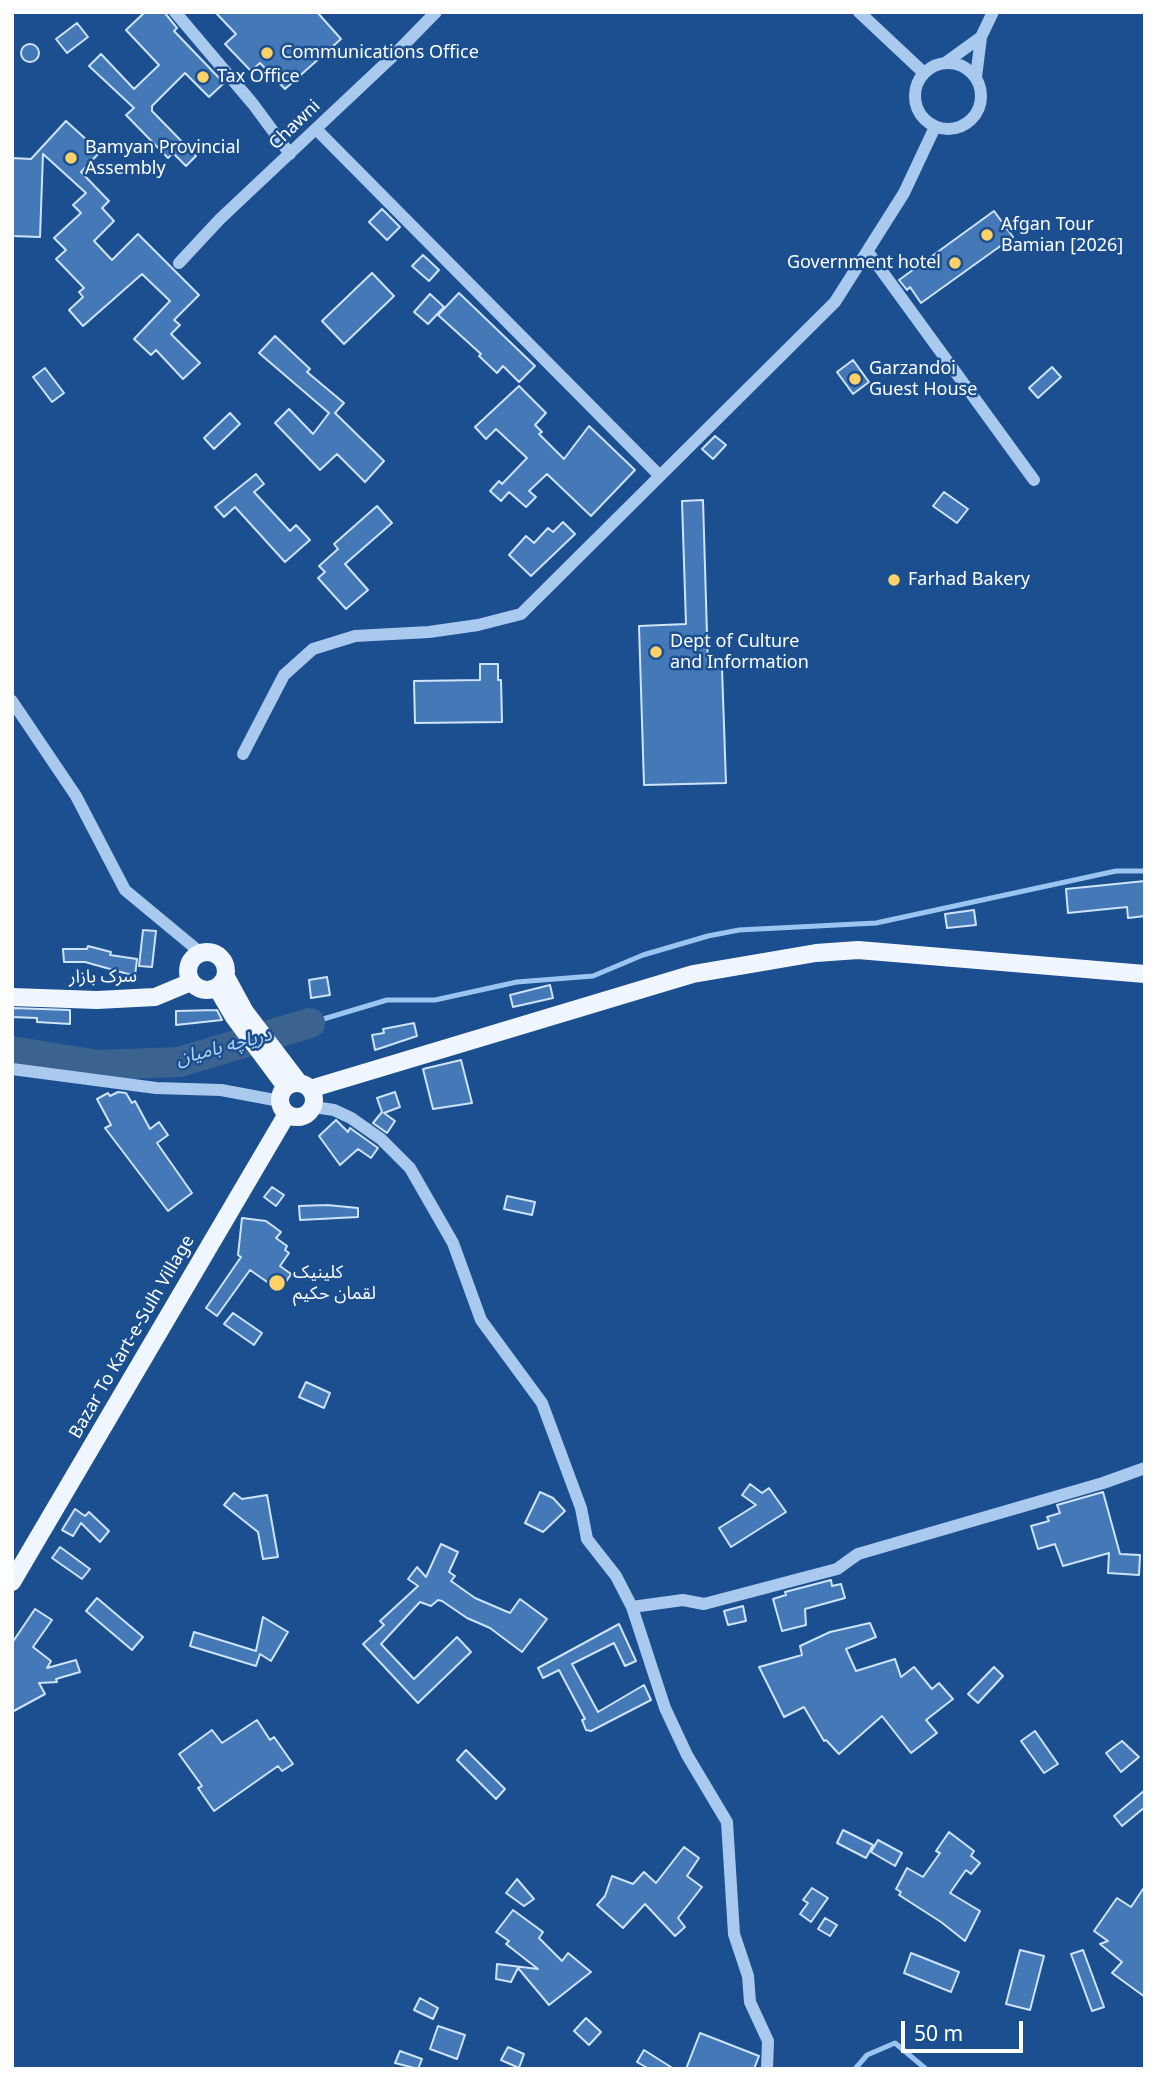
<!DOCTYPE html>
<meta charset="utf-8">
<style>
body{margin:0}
#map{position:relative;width:1157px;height:2081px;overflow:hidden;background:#1b4f8f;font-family:"Noto Sans",sans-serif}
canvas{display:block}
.frame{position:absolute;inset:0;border:14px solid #fff;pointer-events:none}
.scale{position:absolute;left:901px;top:2021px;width:122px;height:32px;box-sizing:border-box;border:4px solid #fff;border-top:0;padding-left:9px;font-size:21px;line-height:24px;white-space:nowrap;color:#fff;-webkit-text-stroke:5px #1b4f8f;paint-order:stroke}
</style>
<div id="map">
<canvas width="1157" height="2081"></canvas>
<div class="frame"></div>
<div class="scale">50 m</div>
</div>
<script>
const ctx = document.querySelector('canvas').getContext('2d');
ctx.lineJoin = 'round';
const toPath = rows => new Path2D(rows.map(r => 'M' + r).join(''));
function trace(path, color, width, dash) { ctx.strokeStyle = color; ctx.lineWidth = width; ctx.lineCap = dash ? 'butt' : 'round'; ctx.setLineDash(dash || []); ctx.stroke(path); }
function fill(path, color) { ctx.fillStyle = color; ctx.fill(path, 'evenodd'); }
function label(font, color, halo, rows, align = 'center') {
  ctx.font = font + ' "Noto Sans","Noto Sans Arabic",sans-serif'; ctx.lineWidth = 5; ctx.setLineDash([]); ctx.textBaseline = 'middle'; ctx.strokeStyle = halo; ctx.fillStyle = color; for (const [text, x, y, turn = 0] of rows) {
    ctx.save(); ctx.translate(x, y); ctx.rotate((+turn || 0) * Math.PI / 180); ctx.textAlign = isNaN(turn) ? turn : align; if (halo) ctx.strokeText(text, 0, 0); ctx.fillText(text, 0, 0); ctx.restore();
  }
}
trace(toPath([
 [310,1023,387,1000,435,1000,517,982,593,976,643,955,708,936,739,930,876,923,1116,871,1145,871],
 [855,2069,867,2055,895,2043,926,2069]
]), '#9cc4f0', 5);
trace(toPath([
 [12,1051,98,1065,179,1062,310,1023]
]), '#3c6290', 30);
const building = toPath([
 [145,12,164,12,177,28,174,31,224,83,209,97,185,73,152,106,152,111,196,156,186,166,173,153,168,158,126,115,134,108,89,66,101,54,134,89,159,65,126,30,145,12],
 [215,12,317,12,341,39,285,89,260,63,251,71,225,44,236,34,215,12],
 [77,23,88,37,67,53,56,39,77,23],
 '21 53a9 9 0 1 1 18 0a9 9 0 1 1-18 0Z',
 [66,121,100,152,81,172,109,201,102,208,114,221,94,241,112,260,138,234,199,295,174,320,180,325,171,334,200,363,183,379,156,350,151,355,134,339,170,301,142,274,83,326,69,310,83,297,79,292,84,288,56,259,66,250,54,238,81,213,73,205,86,193,43,154,40,237,12,236,12,158,31,159,66,121],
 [382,209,400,227,387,240,369,222,382,209],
 [994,211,1013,237,921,303,910,287,907,290,899,280,994,211],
 [423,255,439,270,429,281,412,266,423,255],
 [372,273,394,296,344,344,322,321,372,273],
 [459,293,535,366,519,382,503,366,497,373,479,356,481,354,438,315,459,293],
 [430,294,444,307,428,324,414,312,430,294],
 [275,336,310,369,307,372,344,403,335,413,384,461,365,482,337,454,320,470,275,423,289,409,313,434,329,413,259,353,275,336],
 [853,360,869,382,853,394,837,372,853,360],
 [1052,367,1061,377,1038,398,1029,388,1052,367],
 [45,368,64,393,52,402,33,377,45,368],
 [519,386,546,413,535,425,542,432,539,434,564,459,589,426,635,470,591,516,547,474,529,491,536,497,526,507,509,492,501,501,490,491,499,481,502,484,527,458,496,429,486,439,475,427,519,386],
 [230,413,240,424,214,449,204,438,230,413],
 [715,436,726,445,713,459,702,449,715,436],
 [256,474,264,484,254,492,290,531,296,525,310,540,285,562,235,507,224,517,215,507,256,474],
 [944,492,968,509,957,523,933,506,944,492],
 [703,500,708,668,722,668,726,783,644,785,639,626,686,624,682,501,703,500],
 [377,506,392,523,345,564,368,590,346,609,318,578,325,572,319,566,338,549,334,544,377,506],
 [563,522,575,534,531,576,509,555,526,536,534,543,548,528,553,532,563,522],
 [480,664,498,664,498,680,501,680,502,722,415,723,414,681,480,680,480,664],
 [1145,881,1145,916,1128,918,1127,907,1068,913,1066,889,1145,881],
 [974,910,976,925,947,928,945,914,974,910],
 [143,930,156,931,152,967,139,966,143,930],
 [88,946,111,952,110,955,137,959,135,976,85,962,64,962,63,949,87,949,88,946],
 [327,977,330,995,311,998,309,980,327,977],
 [550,985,553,998,513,1007,510,995,550,985],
 [12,1008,70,1010,70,1024,37,1022,37,1018,12,1017,12,1008],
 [217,1010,222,1020,176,1025,176,1011,217,1010],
 [414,1023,417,1036,375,1050,372,1035,384,1033,383,1029,414,1023],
 [461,1060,472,1103,433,1109,423,1069,461,1060],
 [118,1092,126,1093,132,1103,135,1101,150,1129,159,1122,168,1135,157,1143,192,1193,168,1211,105,1128,111,1125,97,1099,108,1093,110,1096,118,1092],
 [395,1092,400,1107,384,1113,395,1121,387,1133,373,1123,382,1112,377,1098,395,1092],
 [336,1120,348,1132,350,1128,378,1148,371,1158,358,1149,340,1165,319,1136,336,1120],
 [272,1187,284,1195,276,1206,264,1197,272,1187],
 [507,1196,535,1202,532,1215,504,1209,507,1196],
 [327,1205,358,1208,358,1217,300,1220,299,1206,327,1205],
 [242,1218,266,1221,281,1232,276,1238,287,1246,285,1250,289,1253,280,1266,291,1274,280,1291,250,1270,217,1316,206,1308,241,1257,238,1255,242,1218],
 [233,1313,262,1333,254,1345,224,1324,233,1313],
 [306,1382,330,1393,324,1408,299,1397,306,1382],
 [750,1484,762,1493,769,1488,786,1512,731,1547,719,1528,756,1505,742,1495,750,1484],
 [540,1492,553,1498,565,1511,543,1532,525,1523,540,1492],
 [1103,1492,1120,1554,1140,1555,1139,1575,1108,1573,1109,1553,1063,1566,1055,1544,1038,1549,1031,1526,1049,1521,1047,1517,1060,1513,1057,1505,1103,1492],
 [234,1493,242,1499,267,1495,278,1557,263,1559,258,1532,224,1505,234,1493],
 [75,1509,85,1516,89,1512,109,1531,100,1542,81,1523,73,1536,62,1530,75,1509],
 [441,1544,458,1552,449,1572,455,1576,451,1581,475,1598,510,1613,520,1599,547,1619,522,1652,490,1628,467,1618,442,1601,438,1600,431,1606,420,1602,381,1644,414,1679,457,1637,471,1652,418,1703,363,1644,384,1625,380,1621,418,1586,408,1579,417,1567,426,1577,441,1544],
 [60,1547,90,1569,82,1579,52,1558,60,1547],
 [831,1580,832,1586,841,1584,845,1598,805,1609,806,1625,782,1631,773,1599,786,1595,785,1592,831,1580],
 [97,1598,143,1637,132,1650,86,1611,97,1598],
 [743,1606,746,1621,728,1625,724,1611,743,1606],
 [35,1609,52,1620,33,1647,51,1661,47,1668,76,1660,80,1672,56,1679,57,1682,39,1683,45,1694,12,1712,12,1643,35,1609],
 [263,1617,288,1632,271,1661,260,1654,256,1666,190,1646,194,1632,256,1651,263,1617],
 [870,1623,876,1637,846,1649,856,1671,895,1659,901,1677,914,1667,932,1689,939,1683,953,1699,926,1720,937,1733,911,1753,882,1716,839,1754,826,1740,824,1741,804,1707,784,1717,759,1667,802,1655,800,1646,830,1632,870,1623],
 [619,1624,636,1661,625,1666,614,1643,572,1664,598,1712,644,1685,651,1700,591,1731,586,1730,582,1720,585,1719,559,1670,543,1678,538,1668,619,1624],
 [994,1667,1003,1676,978,1703,968,1694,994,1667],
 [257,1720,270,1740,274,1737,293,1764,282,1771,278,1766,214,1811,198,1788,202,1786,179,1754,212,1730,222,1743,257,1720],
 [1035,1731,1058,1764,1044,1773,1021,1741,1035,1731],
 [1122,1741,1139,1757,1121,1772,1106,1753,1122,1741],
 [466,1750,505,1789,496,1799,457,1760,466,1750],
 [1145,1790,1145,1807,1122,1826,1114,1816,1145,1790],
 [843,1830,873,1845,866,1858,837,1843,843,1830],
 [949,1832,974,1851,971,1856,980,1863,971,1874,966,1870,950,1893,980,1911,965,1941,941,1922,899,1895,901,1892,896,1889,907,1868,923,1877,940,1853,936,1851,949,1832],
 [878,1840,902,1853,895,1866,871,1852,878,1840],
 [684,1847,699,1858,687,1876,702,1887,678,1918,685,1927,675,1936,645,1904,623,1928,597,1905,605,1896,612,1876,633,1884,644,1872,656,1883,684,1847],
 [517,1879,534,1899,524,1906,506,1893,517,1879],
 [1145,1886,1145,1997,1112,1973,1122,1962,1100,1944,1108,1941,1094,1931,1117,1898,1131,1907,1145,1886],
 [812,1888,828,1898,811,1922,800,1914,808,1903,803,1900,812,1888],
 [513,1910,543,1932,539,1938,562,1961,568,1953,591,1972,549,2005,518,1968,511,1982,496,1979,497,1964,538,1969,506,1944,509,1941,496,1932,513,1910],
 [825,1918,837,1925,830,1936,818,1929,825,1918],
 [1020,1950,1044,1956,1030,2010,1006,2004,1020,1950],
 [1083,1950,1104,2007,1092,2011,1071,1954,1083,1950],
 [911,1953,959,1972,951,1992,904,1973,911,1953],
 [420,1998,438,2008,433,2019,414,2010,420,1998],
 [586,2018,601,2032,589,2045,574,2031,586,2018],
 [438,2026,465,2035,457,2059,430,2049,438,2026],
 [700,2033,759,2056,754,2069,686,2069,700,2033],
 [508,2047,524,2054,519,2068,501,2060,508,2047],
 [644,2050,674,2069,649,2069,637,2062,644,2050],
 [400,2051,422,2059,418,2069,395,2063,400,2051]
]);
fill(building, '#4478b7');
trace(building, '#cfe3fa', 2);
trace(toPath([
 [175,12,253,104,290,154],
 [859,12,924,73],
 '915 96a33 33 0 1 1 66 0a33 33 0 1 1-66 0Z',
 [945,63,981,37],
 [976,77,981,37,993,12],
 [316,129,659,475],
 [868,252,1034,480],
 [179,263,220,219,391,58,436,12],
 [12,701,76,796,125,890,201,953],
 [243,754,284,675,313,649,355,636,429,632,478,625,521,614,835,302,904,193,935,127],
 [12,1069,156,1088,221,1090,280,1101],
 [314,1107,334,1110,351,1118,381,1139,410,1168,453,1243,481,1320,542,1403,581,1508,587,1539,616,1576,632,1607,665,1708,687,1755,727,1822,734,1934,748,1976,750,2002,768,2041,767,2069],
 [632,1607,683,1600,704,1604,837,1569,858,1554,1103,1483,1145,1468]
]), '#a9c9ee', 12);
trace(toPath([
 '188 971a19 19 0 1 1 38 0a19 19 0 1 1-38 0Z',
 [226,977,245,1012,299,1083],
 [217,988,234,1017,286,1087],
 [12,997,97,1000,155,997,191,982],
 '280 1100a17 17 0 1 1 34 0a17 17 0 1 1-34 0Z',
 [310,1089,693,974,816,953,858,950,1145,974],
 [12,1582,287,1114]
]), '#f0f6ff', 18);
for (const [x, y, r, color] of [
 [267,53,7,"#ffd166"],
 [203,77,7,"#ffd166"],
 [71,158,7,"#ffd166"],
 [987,235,7,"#ffd166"],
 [955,263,7,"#ffd166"],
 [855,379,7,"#ffd166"],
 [894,580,7,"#ffd166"],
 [656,652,7,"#ffd166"],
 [277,1283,9,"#ffd166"]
]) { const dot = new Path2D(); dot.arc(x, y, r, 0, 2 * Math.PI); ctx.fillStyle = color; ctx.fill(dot); trace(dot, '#1b4f8f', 2.5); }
label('18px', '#fff', '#1b4f8f', [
 ["Communications Office",281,53],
 ["Tax Office",217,77],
 ["Bamyan Provincial",85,148],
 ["Assembly",85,169],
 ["Afgan Tour",1001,225],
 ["Bamian [2026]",1001,246],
 ["Government hotel",941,263,"right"],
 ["Garzandoi",869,369],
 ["Guest House",869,390],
 ["Farhad Bakery",908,580],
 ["Dept of Culture",670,642],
 ["and Information",670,663],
 ["کلینیک",293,1273],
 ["لقمان حکیم",293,1294]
], 'left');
label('18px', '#fff', '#1b4f8f', [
 ["Chawni",295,125,-44],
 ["سرک بازار",103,977,-1],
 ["Bazar To Kart-e-Sulh Village",132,1337,-60]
]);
label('italic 19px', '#b5d3f5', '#1b4f8f', [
 ["دریاچه بامیان",224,1047,-15]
]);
</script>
